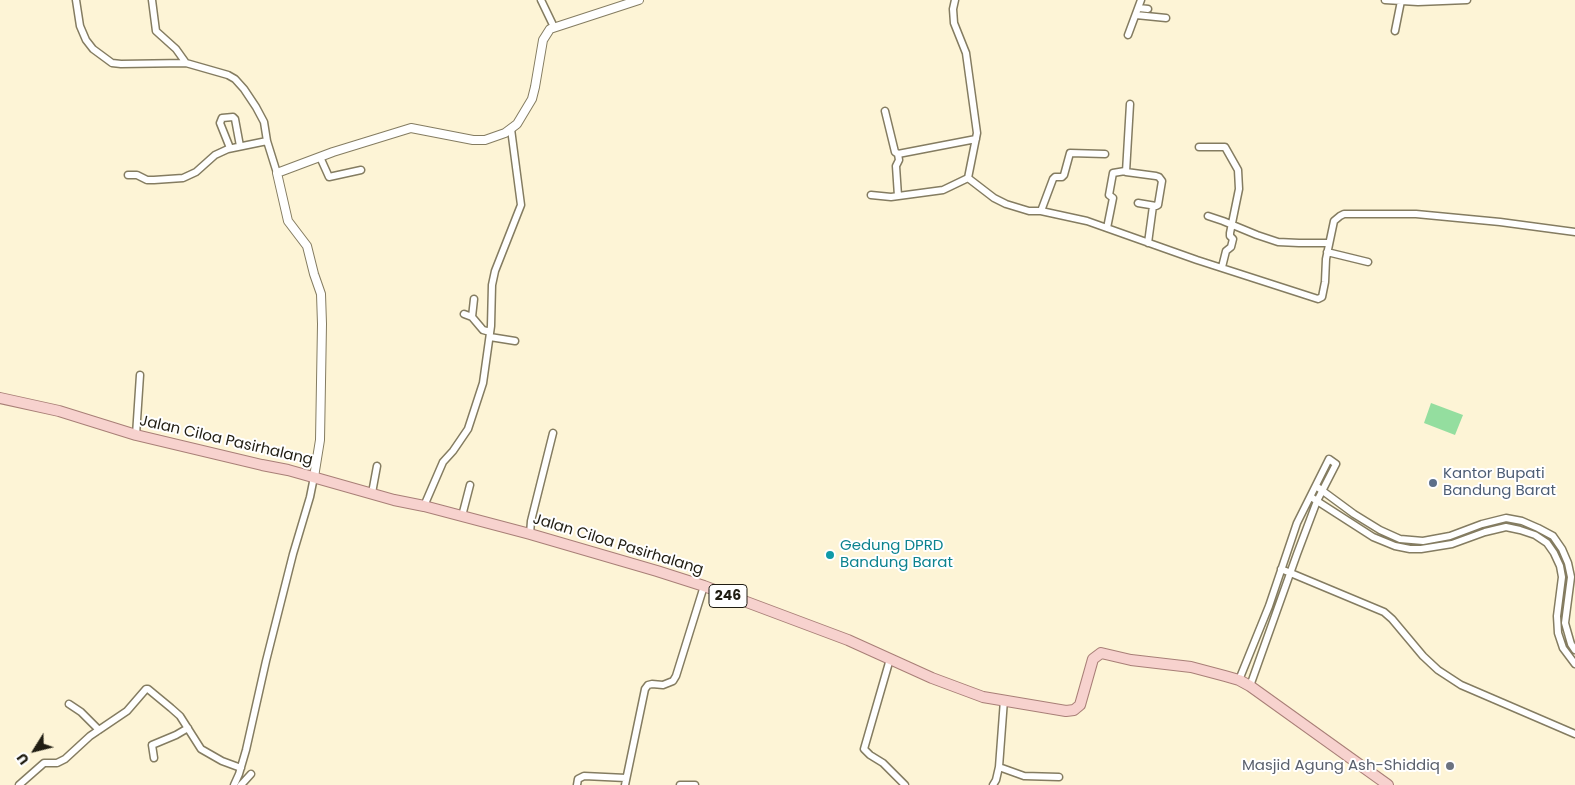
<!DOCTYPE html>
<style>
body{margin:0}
#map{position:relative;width:1575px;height:785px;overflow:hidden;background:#fdf4d6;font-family:Poppins,sans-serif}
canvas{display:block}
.north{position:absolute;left:10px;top:725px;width:50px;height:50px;-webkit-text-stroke:4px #fff;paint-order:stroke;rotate:234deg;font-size:14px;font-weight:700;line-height:20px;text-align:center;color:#201d12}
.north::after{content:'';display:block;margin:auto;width:18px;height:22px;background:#201d12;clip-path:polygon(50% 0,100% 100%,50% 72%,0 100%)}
</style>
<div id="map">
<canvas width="1575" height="785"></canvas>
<div class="north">U</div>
</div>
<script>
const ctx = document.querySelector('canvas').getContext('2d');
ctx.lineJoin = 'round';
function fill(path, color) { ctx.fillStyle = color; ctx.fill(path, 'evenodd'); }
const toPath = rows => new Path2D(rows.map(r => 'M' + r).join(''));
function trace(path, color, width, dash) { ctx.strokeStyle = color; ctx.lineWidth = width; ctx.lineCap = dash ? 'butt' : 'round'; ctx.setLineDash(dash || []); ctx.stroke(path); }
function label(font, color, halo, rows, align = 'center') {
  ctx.font = font + ' Poppins,sans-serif'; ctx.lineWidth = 4; ctx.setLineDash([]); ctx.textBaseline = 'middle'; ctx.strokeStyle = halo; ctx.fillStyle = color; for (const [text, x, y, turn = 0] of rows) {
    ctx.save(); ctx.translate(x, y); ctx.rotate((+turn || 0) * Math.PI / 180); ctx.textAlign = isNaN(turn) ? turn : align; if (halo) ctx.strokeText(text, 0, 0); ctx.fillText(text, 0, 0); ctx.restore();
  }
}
fill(toPath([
 [1431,403,1463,415,1455,435,1424,423]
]), '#94de9f');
const minor = toPath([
 [76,0,80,26,86,40,93,49,112,63,121,64,186,63],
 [152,0,156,31,176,49,186,63,228,75,235,79,244,89,256,107,264,122,267,141,277,173],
 [541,0,554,27],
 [955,0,953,9,954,23,966,53,977,133,968,178],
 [1385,0,1418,2,1467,0],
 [1139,8,1148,9],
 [1136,15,1166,18],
 [1395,31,1401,1],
 [1128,35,1141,0],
 [1130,104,1126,172,1156,176,1159,177,1162,181,1158,205,1156,206,1138,203],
 [885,111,895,152,898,154,899,160,896,166,898,196],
 [1199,147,1225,147,1238,170,1239,189,1230,233,1230,236,1233,239,1231,247,1226,251,1222,267],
 [230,148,220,123,222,118,233,117,235,119,240,146],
 [898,154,976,139],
 [320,157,329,177,361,170],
 [128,175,137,175,147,180,154,180,183,178,196,172,215,155,228,149,267,141],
 [968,178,994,198,1006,204,1029,211,1041,211,1087,221,1197,260,1318,299,1322,297,1325,282,1326,259,1334,221,1340,216,1344,214,1416,214,1500,222,1575,232],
 [871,195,891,197,943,190,968,178],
 [1041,211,1053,179,1055,177,1062,177,1064,175,1070,153,1105,154],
 [1208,216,1223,221,1257,235,1278,242,1299,243,1329,243],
 [1107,228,1113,198,1109,195,1113,173,1125,171],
 [1148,243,1153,206],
 [1327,252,1368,262],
 [464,314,472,317,483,330,490,332],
 [472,317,474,299],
 [490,337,515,341],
 [136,435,140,375],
 [1316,486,1354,514,1380,530,1400,539,1423,541,1450,536,1482,524,1506,518,1522,521,1538,528,1553,536,1562,549,1568,563,1571,577,1565,623,1571,644,1575,650],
 [372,493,377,466],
 [424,506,443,462,453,451,468,429,483,383,491,326,492,285,495,271,521,205,511,129],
 [462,516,470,485],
 [530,534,531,521,553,433],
 [1281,569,1384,612,1392,619,1423,656,1438,670,1461,685,1575,734],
 [890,659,864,749,870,755,883,763,905,785],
 [1239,680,1269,606,1297,523,1329,459,1336,464,1317,501,1311,497],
 [1250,686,1297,554,1317,501,1373,537,1395,546,1410,549,1421,549,1452,544,1485,532,1506,527,1520,530,1535,535,1547,543,1554,553,1560,566,1562,577,1557,616,1558,633,1563,648,1575,664],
 [69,704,81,712,99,730],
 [154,758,152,745,176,735,188,728],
 [999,767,1024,776,1059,777],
 [19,785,44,763,57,763,65,759,90,736,127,711,146,689,148,689,171,708,180,716,201,749,222,761,241,768],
 [234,785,239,774,246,750,266,661,293,554,310,497,314,477],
 [241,785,251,774],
 [577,785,578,779,584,776,626,778],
 [625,785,645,689,648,685,652,684,663,685,673,681,676,676,704,586],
 [680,785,695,785],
 [993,785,996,780,999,767,1004,700]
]);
const tertiary = toPath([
 [314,477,320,440,322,324,321,294,314,274,307,246,288,221,277,173,333,152,411,128,473,140,485,140,505,133,517,124,532,99,535,87,543,40,550,29,639,0]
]);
const primary = toPath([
 [0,398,59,411,136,435,262,465,288,470,394,500,424,506,530,534,657,571,704,586,848,640,932,678,983,697,1066,711,1074,710,1080,705,1093,659,1101,653,1131,660,1191,667,1225,676,1239,680,1250,686,1388,785]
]);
trace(minor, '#847c61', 9);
trace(tertiary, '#847c61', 10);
trace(primary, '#a87f77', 12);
trace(minor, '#fff', 6);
trace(tertiary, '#fff', 8);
trace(primary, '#f7d2ce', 10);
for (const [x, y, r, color] of [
 [1433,483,5,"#5c6f8a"],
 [830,555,5,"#0f9aa8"],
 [1450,766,5,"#6b7280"]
]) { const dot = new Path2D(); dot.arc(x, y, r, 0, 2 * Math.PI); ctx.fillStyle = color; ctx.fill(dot); trace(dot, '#fff', 2); }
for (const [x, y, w] of [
 [728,596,38]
]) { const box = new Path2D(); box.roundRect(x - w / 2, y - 11.5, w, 23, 4); ctx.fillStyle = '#fff'; ctx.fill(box); trace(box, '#201d12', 1); }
label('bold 14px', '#201d12', null, [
 ["246",728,596]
]);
label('15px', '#201d12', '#fff', [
 ["Jalan Ciloa Pasirhalang",226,441,13],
 ["Jalan Ciloa Pasirhalang",618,545,17]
]);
label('15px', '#4e5e75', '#fff', [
 ["Kantor Bupati",1443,474],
 ["Bandung Barat",1443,491]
], 'left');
label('15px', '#0d838f', '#fff', [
 ["Gedung DPRD",840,546],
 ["Bandung Barat",840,563]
], 'left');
label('15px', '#5b616d', '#fff', [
 ["Masjid Agung Ash-Shiddiq",1440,766]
], 'right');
</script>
